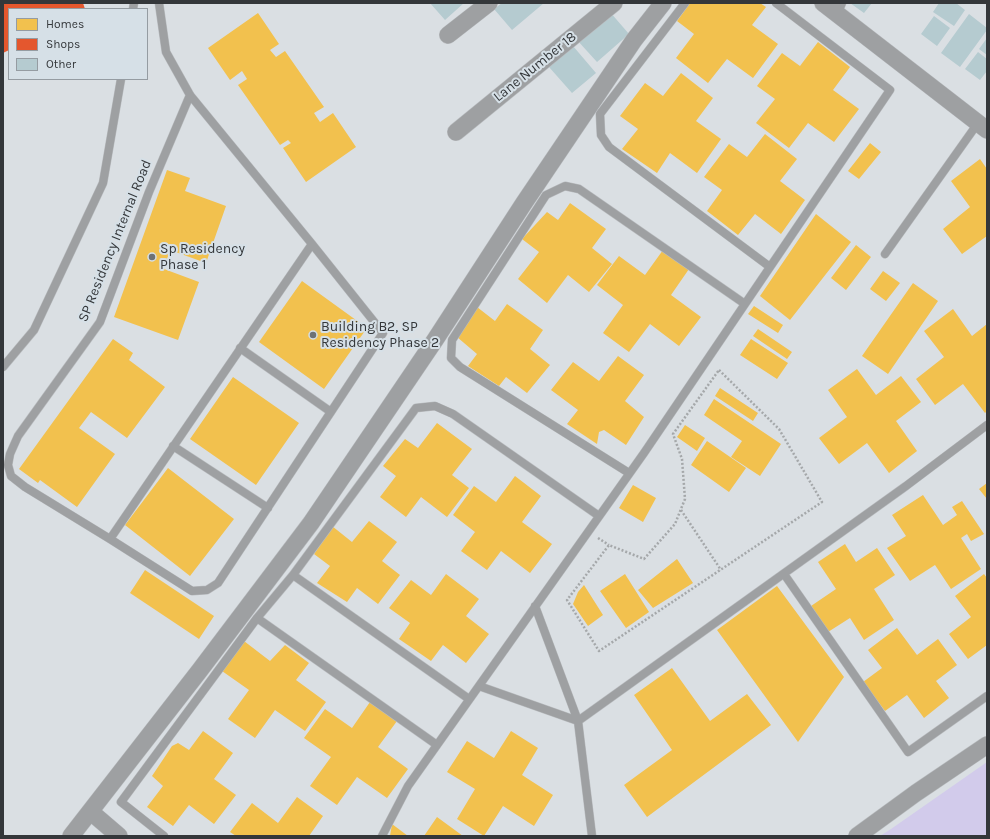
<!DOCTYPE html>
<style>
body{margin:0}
#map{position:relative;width:990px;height:839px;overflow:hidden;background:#dadfe3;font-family:Karla,sans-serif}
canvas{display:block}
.frame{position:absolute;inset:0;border:4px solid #34373a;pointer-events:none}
.legend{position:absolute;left:8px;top:8px;width:140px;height:72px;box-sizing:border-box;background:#d6e0e7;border:1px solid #959ca2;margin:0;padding:5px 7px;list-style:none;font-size:12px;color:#34373a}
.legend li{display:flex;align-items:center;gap:8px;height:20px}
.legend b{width:20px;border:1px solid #959ca2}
</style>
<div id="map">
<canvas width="990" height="839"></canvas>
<div class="frame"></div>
<ul class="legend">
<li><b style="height:11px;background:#f2c14e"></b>Homes</li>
<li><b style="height:11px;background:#e4572e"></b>Shops</li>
<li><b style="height:11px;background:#b5cbd0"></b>Other</li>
</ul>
</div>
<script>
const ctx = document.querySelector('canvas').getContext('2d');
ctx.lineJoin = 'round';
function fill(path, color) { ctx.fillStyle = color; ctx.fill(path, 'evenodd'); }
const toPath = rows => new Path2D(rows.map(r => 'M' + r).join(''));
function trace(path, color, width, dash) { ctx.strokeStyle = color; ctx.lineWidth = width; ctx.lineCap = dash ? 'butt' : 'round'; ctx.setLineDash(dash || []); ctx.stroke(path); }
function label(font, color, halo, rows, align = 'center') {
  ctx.font = font + ' Karla,sans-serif'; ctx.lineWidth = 4; ctx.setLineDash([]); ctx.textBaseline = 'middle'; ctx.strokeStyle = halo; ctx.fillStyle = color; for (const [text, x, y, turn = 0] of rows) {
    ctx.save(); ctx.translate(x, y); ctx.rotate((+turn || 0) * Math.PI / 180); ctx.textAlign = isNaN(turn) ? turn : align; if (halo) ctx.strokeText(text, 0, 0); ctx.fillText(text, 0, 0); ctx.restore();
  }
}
fill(toPath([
 [987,762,987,836,880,836,891,829]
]), '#d2cbeb');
fill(toPath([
 [690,3,760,3,766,7,752,25,778,44,753,78,727,59,708,83,676,58,694,34,677,21],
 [258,13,279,44,270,50,276,57,285,51,324,107,314,113,320,122,333,113,356,147,306,182,283,148,291,143,288,140,280,145,238,85,247,79,242,71,230,80,208,48],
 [818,42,850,67,833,90,859,109,834,142,808,123,789,148,756,123,775,99,757,86,782,53,800,66],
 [681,73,713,98,696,121,721,139,697,173,670,153,657,173,622,149,638,129,620,116,645,83,663,96],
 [765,134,797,159,780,181,805,200,781,234,755,214,738,235,707,211,722,190,704,177,729,144,747,157],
 [870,143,881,152,859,179,848,171],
 [980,159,987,169,987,236,962,254,943,229,970,207,951,181],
 [167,170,190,178,185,191,226,206,206,263,170,250,164,269,199,282,178,340,114,317],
 [570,203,606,229,592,248,612,264,589,292,568,275,547,303,518,279,539,252,522,239,547,212,558,220],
 [816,214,851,242,790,320,760,296],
 [856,245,871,257,846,290,831,278],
 [663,250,689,269,671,295,701,317,679,346,650,324,629,352,603,333,623,305,597,285,619,256,645,275],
 [883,271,900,283,886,301,870,289],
 [302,281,367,328,324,389,259,342],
 [913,283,938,301,888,374,862,356],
 [507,304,543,330,530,349,550,365,527,393,506,377,499,386,468,366,477,354,457,337,477,307,495,321],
 [754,306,783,325,778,333,748,314],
 [953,309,972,336,987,324,987,411,985,413,963,384,935,405,916,379,944,357,924,331],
 [758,329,792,352,787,359,753,336],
 [113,339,133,353,129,360,165,387,127,438,91,412,79,428,115,454,77,507,40,480,38,483,19,469],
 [751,339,788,363,777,379,740,355],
 [618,356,644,375,625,401,644,417,626,445,604,430,599,432,597,444,567,424,578,410,551,390,573,362,599,381],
 [857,369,876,395,901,376,921,402,896,421,917,451,889,473,867,443,839,464,819,438,847,417,828,390],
 [233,377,299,423,256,485,190,439],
 [720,388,758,413,753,421,715,396],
 [714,399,781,444,760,476,731,457,742,441,704,415],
 [437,423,472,449,452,475,469,488,447,517,421,497,406,517,380,497,396,476,383,466,405,439,418,448],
 [685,425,705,438,697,451,677,437],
 [707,441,746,468,729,492,691,465],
 [168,468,234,519,190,576,125,525],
 [515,476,541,496,522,522,552,544,530,573,501,551,487,570,461,551,475,532,453,515,474,486,496,502],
 [987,483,987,499,979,489],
 [633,485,656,498,643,522,619,508],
 [923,495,943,525,957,515,952,507,962,501,984,534,971,541,967,534,961,538,981,569,951,589,935,565,910,581,887,548,906,536,892,515],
 [369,521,397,542,382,561,400,575,378,604,357,588,347,602,317,583,330,566,314,554,332,526,352,542],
 [845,544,856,562,877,548,895,575,874,589,894,620,864,640,850,618,828,632,811,606,836,589,818,562],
 [677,559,693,583,653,608,638,590],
 [145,570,214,616,199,639,130,593],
 [446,574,479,599,466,616,489,634,466,663,443,645,431,661,399,639,410,623,389,608,411,580,431,595],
 [625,574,649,612,626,628,600,591],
 [984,574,987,578,987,645,968,659,949,634,971,617,955,596],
 [584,585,603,615,588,626,573,604,578,592],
 [777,586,844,677,798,742,717,630],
 [897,628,917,655,938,639,957,665,936,681,949,698,924,718,907,695,885,711,863,682,882,668,868,650],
 [244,641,270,661,285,645,309,663,296,680,326,702,305,731,275,710,255,738,228,719,249,690,222,671],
 [672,668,710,721,747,694,771,725,647,817,624,785,672,750,634,695],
 [370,702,397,721,378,747,408,769,387,798,357,777,337,805,310,786,331,757,304,738,325,709,352,728],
 [203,731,233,753,214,779,236,795,214,824,189,805,173,826,147,807,163,786,152,776,172,746,178,743,189,750],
 [511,731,538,748,522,775,553,795,534,826,503,806,484,836,457,819,475,789,447,772,467,741,494,758],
 [297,797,323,816,309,836,236,836,230,832,252,803,278,823],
 [437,817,463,836,424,836],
 [392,824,408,836,390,836]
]), '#f2c14e');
fill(toPath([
 [3,3,83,3,85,9,9,9,9,50,3,53]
]), '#e4572e');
fill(toPath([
 [430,3,464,3,445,20],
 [502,3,544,3,512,30,494,9],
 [850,3,872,3,864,13],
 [939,3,956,3,965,10,954,26,933,12],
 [610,12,629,34,597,62,577,40],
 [969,14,987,28,987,30,960,67,941,53],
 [934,16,950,28,937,46,921,34],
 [987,38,987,55,979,49],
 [573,46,596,73,572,93,549,67],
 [978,52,987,59,987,71,980,80,965,69]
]), '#b5cbd0');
const lane = toPath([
 [159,3,166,52,190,95,312,244,383,333,218,583,207,590,192,591,110,539,25,487,11,476,8,465,10,454,18,436,100,322,149,192,190,95],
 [685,3,600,114,601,135,609,147,770,267],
 [133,9,134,3],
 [837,15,842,3],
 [885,254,978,123],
 [240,348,331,412],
 [3,367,34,330,103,183,121,79],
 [173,446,268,508],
 [629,473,460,367,451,358,452,340,546,195,565,186,579,189,745,304],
 [110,539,312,244],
 [784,574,908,752,987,696],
 [535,606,578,721],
 [257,618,293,575],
 [479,686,578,721],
 [469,699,293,575,416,408,435,406,453,414,599,516],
 [164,836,121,802,257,618,437,745],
 [382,836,408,786,644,453,890,90,776,3],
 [592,836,578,721,906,486,987,425]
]);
const street = toPath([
 [823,3,987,130],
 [448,35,489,3],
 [456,132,614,3],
 [91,812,119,836],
 [71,836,200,670,311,523,435,340,524,203,634,40,663,3],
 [857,836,916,793,987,745]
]);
trace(lane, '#babdc0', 9);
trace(street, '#babdc0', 18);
trace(toPath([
 [719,370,779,429,822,502,599,651,567,600,609,545,644,559,675,524,685,499,682,459,673,434,719,370],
 [681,510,721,570],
 [598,538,609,545]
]), '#a5a8aa', 2.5, [2, 2]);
trace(lane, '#9ea0a2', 8);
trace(street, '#9ea0a2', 17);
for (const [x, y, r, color] of [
 [152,257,4,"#6e7275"],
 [313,335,4,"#6e7275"]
]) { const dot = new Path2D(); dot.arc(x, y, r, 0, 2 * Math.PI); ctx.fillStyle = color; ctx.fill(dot); trace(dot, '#d6e0e7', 1.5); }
label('14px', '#34373a', '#d6e0e7', [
 ["Lane Number 18",535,67,-39],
 ["SP Residency Internal Road",115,241,-68]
]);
label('14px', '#34373a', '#d6e0e7', [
 ["Sp Residency",160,249],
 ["Phase 1",160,265],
 ["Building B2, SP",321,327],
 ["Residency Phase 2",321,343]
], 'left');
</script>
